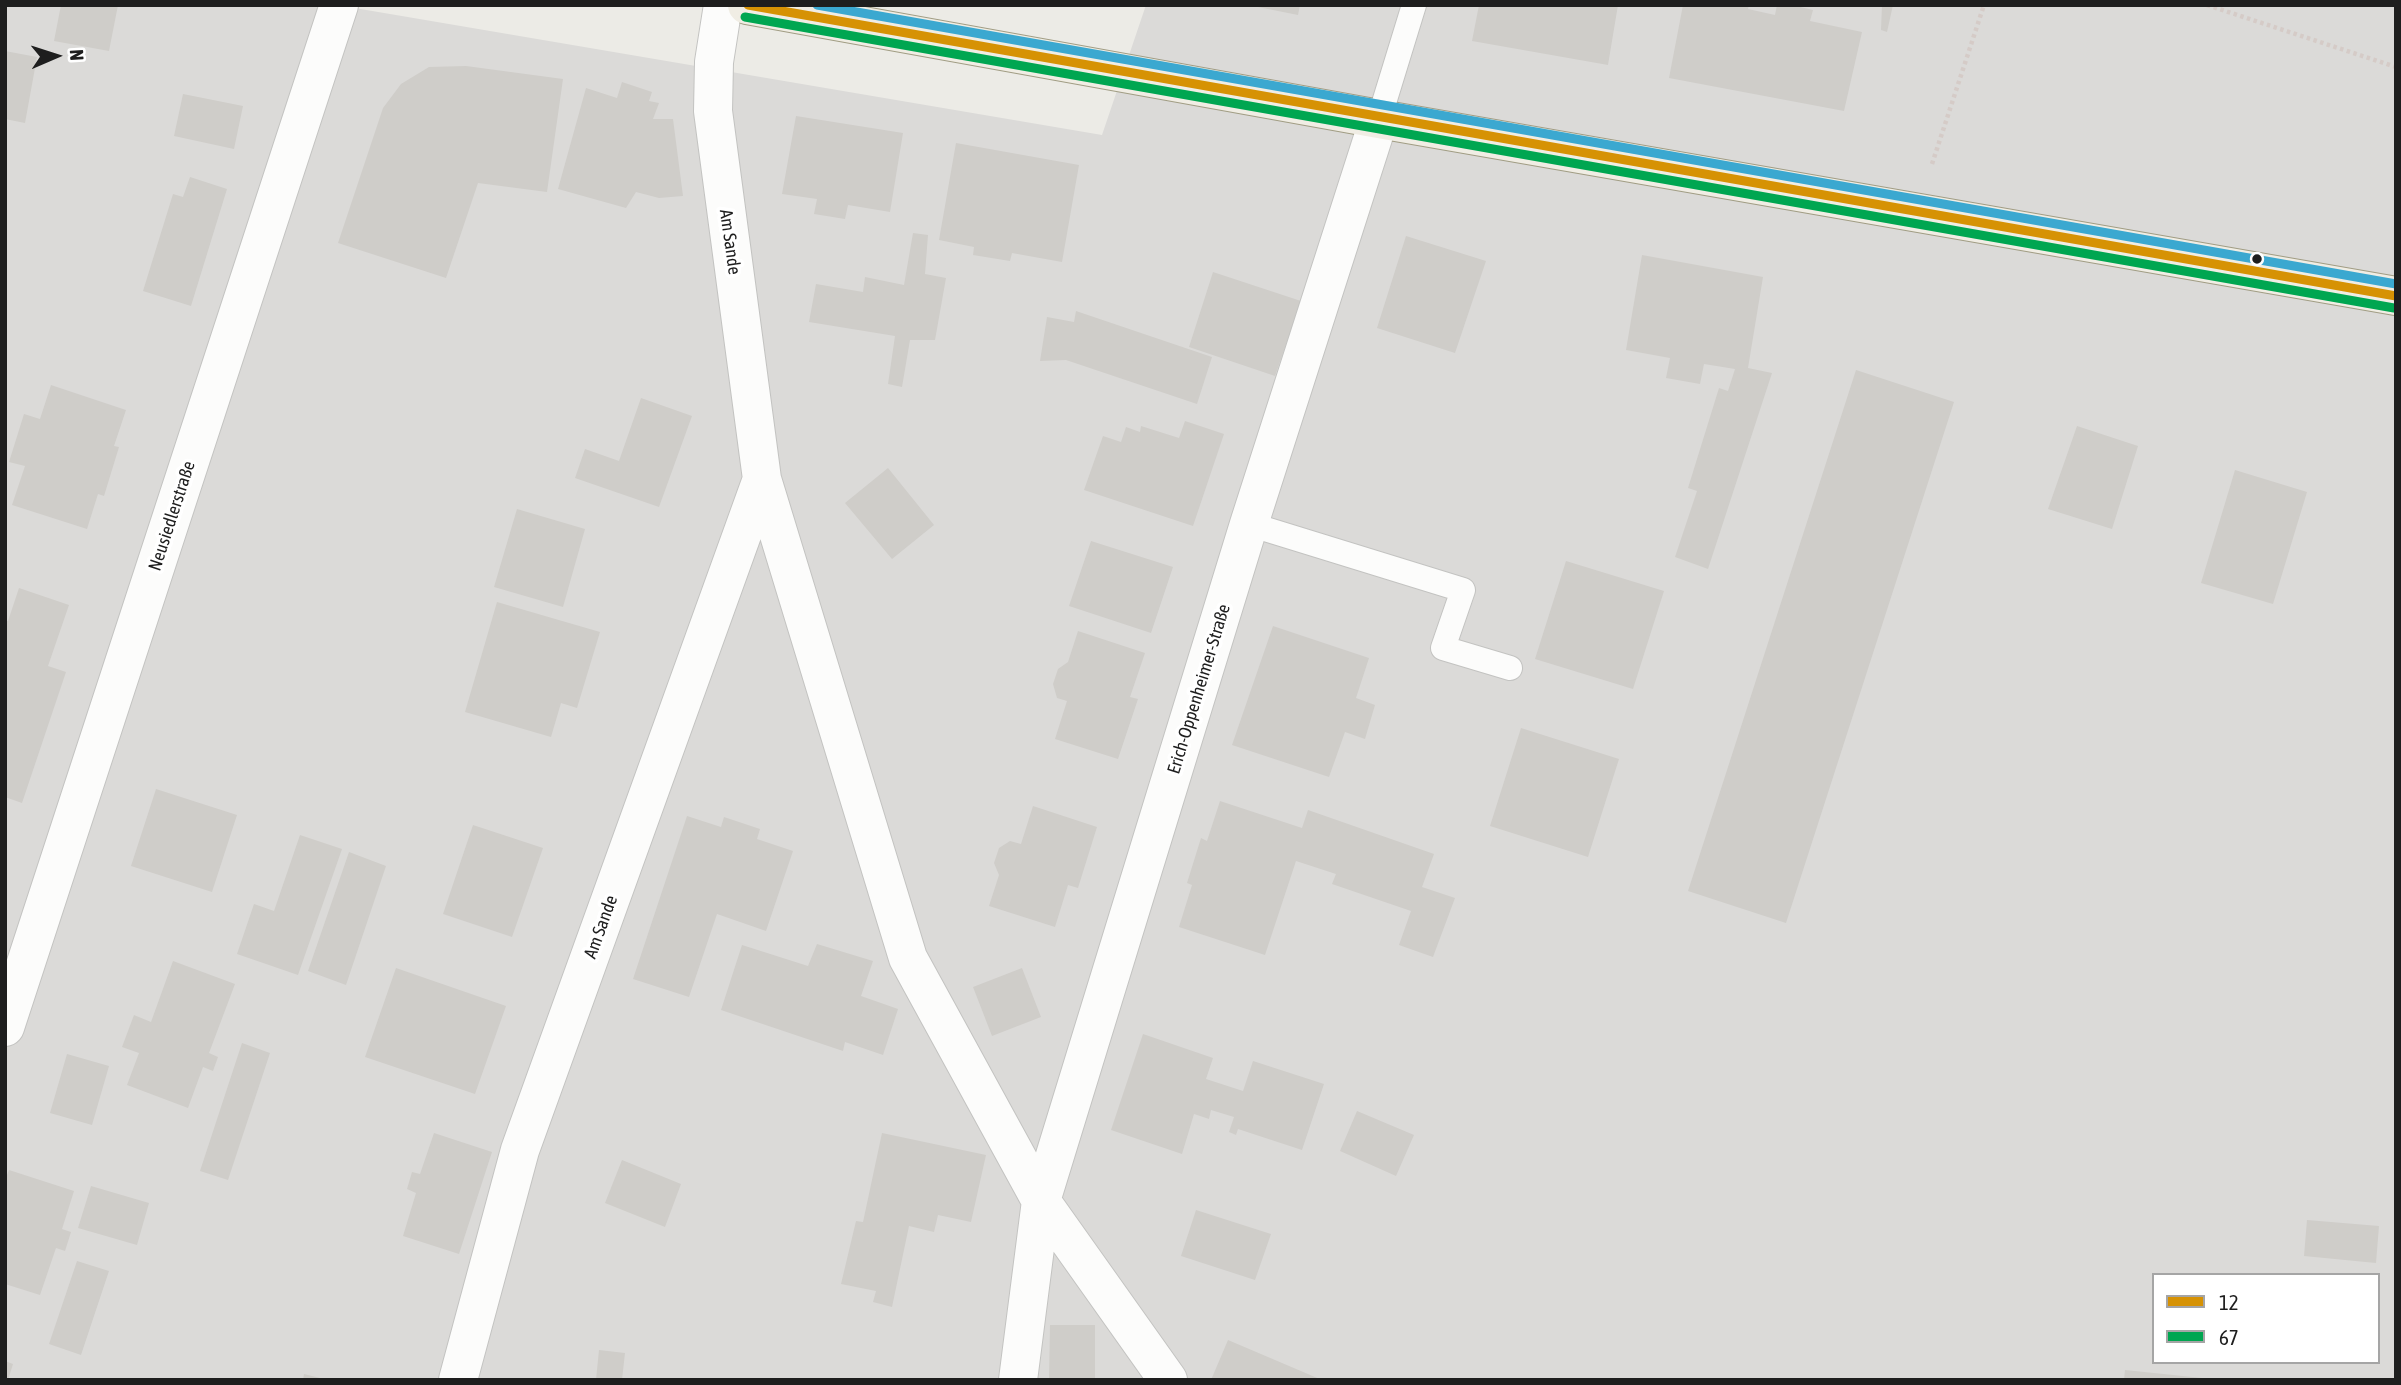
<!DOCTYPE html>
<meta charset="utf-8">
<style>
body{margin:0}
#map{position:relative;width:2401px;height:1385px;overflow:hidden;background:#ecebe6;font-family:"Asap Condensed",sans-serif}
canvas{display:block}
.frame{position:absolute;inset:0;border:7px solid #1e1e1e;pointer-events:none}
.legend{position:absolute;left:2152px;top:1273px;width:228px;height:91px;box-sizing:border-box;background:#fff;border:2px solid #a5a5a5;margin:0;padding:9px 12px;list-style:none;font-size:21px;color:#1e1e1e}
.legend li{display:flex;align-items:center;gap:14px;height:35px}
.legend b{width:35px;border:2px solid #a5a5a5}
.north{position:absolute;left:21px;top:21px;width:70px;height:70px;-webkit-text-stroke:5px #fff;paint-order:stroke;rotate:87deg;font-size:19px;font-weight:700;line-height:28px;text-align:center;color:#1e1e1e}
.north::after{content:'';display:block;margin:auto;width:24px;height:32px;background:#1e1e1e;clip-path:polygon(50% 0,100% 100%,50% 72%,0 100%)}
</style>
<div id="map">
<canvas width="2401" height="1385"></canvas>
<div class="frame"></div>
<ul class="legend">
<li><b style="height:9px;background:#d69204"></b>12</li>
<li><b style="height:9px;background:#00a651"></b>67</li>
</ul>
<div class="north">N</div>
</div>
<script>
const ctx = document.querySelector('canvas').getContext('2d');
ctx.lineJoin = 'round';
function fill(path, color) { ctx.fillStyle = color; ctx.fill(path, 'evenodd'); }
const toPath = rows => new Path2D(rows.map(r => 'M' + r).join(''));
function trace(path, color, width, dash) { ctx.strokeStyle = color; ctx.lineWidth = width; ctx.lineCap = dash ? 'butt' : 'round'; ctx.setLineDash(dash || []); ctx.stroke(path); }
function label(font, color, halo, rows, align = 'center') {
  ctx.font = font + ' "Asap Condensed",sans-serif'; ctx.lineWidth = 7; ctx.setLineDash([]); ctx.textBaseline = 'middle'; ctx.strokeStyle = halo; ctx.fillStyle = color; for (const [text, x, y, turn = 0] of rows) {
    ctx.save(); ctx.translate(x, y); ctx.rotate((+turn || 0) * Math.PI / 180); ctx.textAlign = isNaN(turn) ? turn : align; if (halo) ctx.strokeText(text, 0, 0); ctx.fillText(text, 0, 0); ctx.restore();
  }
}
fill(toPath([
 [5,5,337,5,1102,135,1146,5,2396,5,2396,1380,5,1380],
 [2154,1275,2378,1275,2378,1362,2154,1362]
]), '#dbdad8');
fill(toPath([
 [61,5,118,5,109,51,54,41],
 [1248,5,1300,5,1298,15],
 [1479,5,1618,5,1608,65,1472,41],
 [1683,5,1749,5,1748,9,1775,15,1777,5,1792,5,1813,10,1810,21,1862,32,1844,111,1669,78],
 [1882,5,1893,5,1887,32,1881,30],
 [5,51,37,57,25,123,5,119],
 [466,66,563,79,547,192,478,183,446,278,338,243,383,108,401,84,429,67],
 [622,82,652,92,649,101,659,103,653,119,673,119,683,196,659,198,636,192,626,208,558,189,586,88,617,98],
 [183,94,243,106,234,149,174,136],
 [796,116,903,133,890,212,848,205,845,219,814,214,817,199,782,194],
 [956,143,1079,165,1062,262,1012,253,1010,261,973,255,974,247,939,240],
 [190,177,227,189,191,306,143,291,173,194,183,197],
 [913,233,928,235,925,274,946,278,935,340,910,340,902,387,888,384,895,336,809,322,816,284,863,292,865,277,904,285],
 [1406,236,1486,261,1455,353,1377,328],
 [1642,255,1763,277,1748,368,1772,373,1708,569,1675,557,1697,491,1688,488,1719,388,1728,391,1735,369,1704,364,1700,384,1666,378,1670,358,1626,350],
 [1213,272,1301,301,1275,376,1189,347],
 [1076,311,1212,357,1197,404,1066,360,1040,361,1047,317,1074,322],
 [1856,370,1954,402,1786,923,1688,891],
 [51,385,126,410,114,446,119,447,104,496,98,494,87,529,12,505,25,466,9,462,24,414,40,419],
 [641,398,692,416,659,507,575,478,585,449,619,461],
 [1185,421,1224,434,1193,526,1084,490,1103,436,1121,442,1126,427,1140,432,1141,426,1179,438],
 [2077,426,2138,446,2112,529,2048,509],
 [888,468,934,525,892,559,845,503],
 [2235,470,2307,492,2273,604,2201,583],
 [517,509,585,529,563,607,494,587],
 [1091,541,1173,567,1151,633,1069,606],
 [1566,561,1664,591,1633,689,1535,659],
 [19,588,69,605,48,666,66,672,22,803,5,797,5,620,8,621],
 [497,602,600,632,577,708,561,703,551,737,465,712],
 [1273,626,1369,658,1356,698,1375,705,1365,739,1345,732,1329,777,1232,745],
 [1078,631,1145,653,1130,697,1138,699,1118,759,1055,739,1067,701,1057,698,1053,684,1058,669,1068,662],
 [1521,728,1619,759,1588,857,1490,826],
 [156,789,237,815,212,892,131,866],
 [1220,801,1302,828,1308,810,1434,854,1422,887,1455,898,1433,957,1399,945,1411,911,1332,884,1336,874,1296,861,1265,955,1179,927,1192,885,1187,883,1201,838,1207,841],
 [1033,806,1097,827,1078,888,1068,885,1055,927,989,906,999,875,994,863,999,848,1010,841,1021,844],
 [687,816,721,827,724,817,760,829,757,839,793,851,766,931,717,914,689,997,633,979],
 [473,825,543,848,512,937,443,914],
 [300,835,342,849,298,975,237,954,254,904,274,911],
 [349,852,386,866,346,985,308,971],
 [817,944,873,961,861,996,898,1009,883,1055,845,1042,843,1051,721,1010,742,945,808,966],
 [173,961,235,984,209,1053,218,1057,213,1071,203,1067,188,1108,127,1085,139,1053,122,1047,134,1015,151,1022],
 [396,968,506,1006,475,1094,365,1057],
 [1022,968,1041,1017,992,1036,973,987],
 [1143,1034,1213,1058,1206,1079,1243,1091,1253,1061,1324,1084,1302,1150,1238,1129,1236,1135,1229,1132,1234,1117,1211,1110,1209,1119,1194,1114,1182,1154,1111,1130],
 [242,1043,270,1053,228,1180,200,1171],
 [67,1054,109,1066,92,1125,50,1113],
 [1357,1111,1414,1135,1396,1176,1340,1151],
 [434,1133,492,1152,459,1254,403,1236,416,1193,407,1189,412,1172,420,1174],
 [882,1133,986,1155,971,1222,938,1215,934,1232,909,1226,892,1307,873,1302,876,1291,841,1284,856,1221,863,1222],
 [622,1160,681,1184,665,1227,605,1203],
 [9,1170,74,1191,62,1229,71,1232,65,1251,56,1248,40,1295,5,1284,5,1180],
 [91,1186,149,1203,137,1245,78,1228],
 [1196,1210,1271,1234,1255,1280,1181,1256],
 [2307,1220,2379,1226,2376,1263,2304,1256],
 [77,1261,109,1271,81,1355,49,1344],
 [1050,1325,1095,1325,1095,1380,1049,1380],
 [1228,1340,1322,1380,1211,1380],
 [599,1350,625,1353,622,1380,596,1380],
 [5,1361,13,1364,8,1380,5,1380],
 [2125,1370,2202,1378,2202,1380,2124,1380],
 [304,1374,324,1379,324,1380,303,1380]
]), '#cfcdc9');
const lane = toPath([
 [1379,119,1414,5],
 [1249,524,1463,590,1443,648,1510,668]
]);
const street = toPath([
 [723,5,714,62,713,111,762,479,908,958,1041,1201,1168,1380],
 [5,1027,339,5],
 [458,1380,520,1150,762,479],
 [1018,1380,1041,1201,1249,524,1379,119]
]);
const primary = toPath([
 [747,5,1379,119,2396,296]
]);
trace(lane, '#c3c3c1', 26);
trace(street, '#c3c3c1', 40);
trace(primary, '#a19d84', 40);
trace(toPath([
 [2207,5,2396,67],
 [1932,164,1984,5]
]), '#d5cbc7', 4.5, [3.5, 3.5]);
trace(lane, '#fcfcfb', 24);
trace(street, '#fcfcfb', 38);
trace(primary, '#f0ede4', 38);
trace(toPath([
 [748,5,2396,296]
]), '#d69204', 9);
trace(toPath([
 [745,17,2394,308]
]), '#00a651', 9);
trace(toPath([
 [817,5,2396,284]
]), '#3ba8d0', 9);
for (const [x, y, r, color] of [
 [2257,259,6,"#1e1e1e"]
]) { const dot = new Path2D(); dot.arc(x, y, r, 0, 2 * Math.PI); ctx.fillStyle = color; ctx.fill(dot); trace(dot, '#fff', 2.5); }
label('18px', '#1e1e1e', '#fff', [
 ["Am Sande",730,242,82],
 ["Neusiedlerstraße",172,516,-72],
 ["Erich-Oppenheimer-Straße",1199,689,-73],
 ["Am Sande",601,927,-70]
]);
</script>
